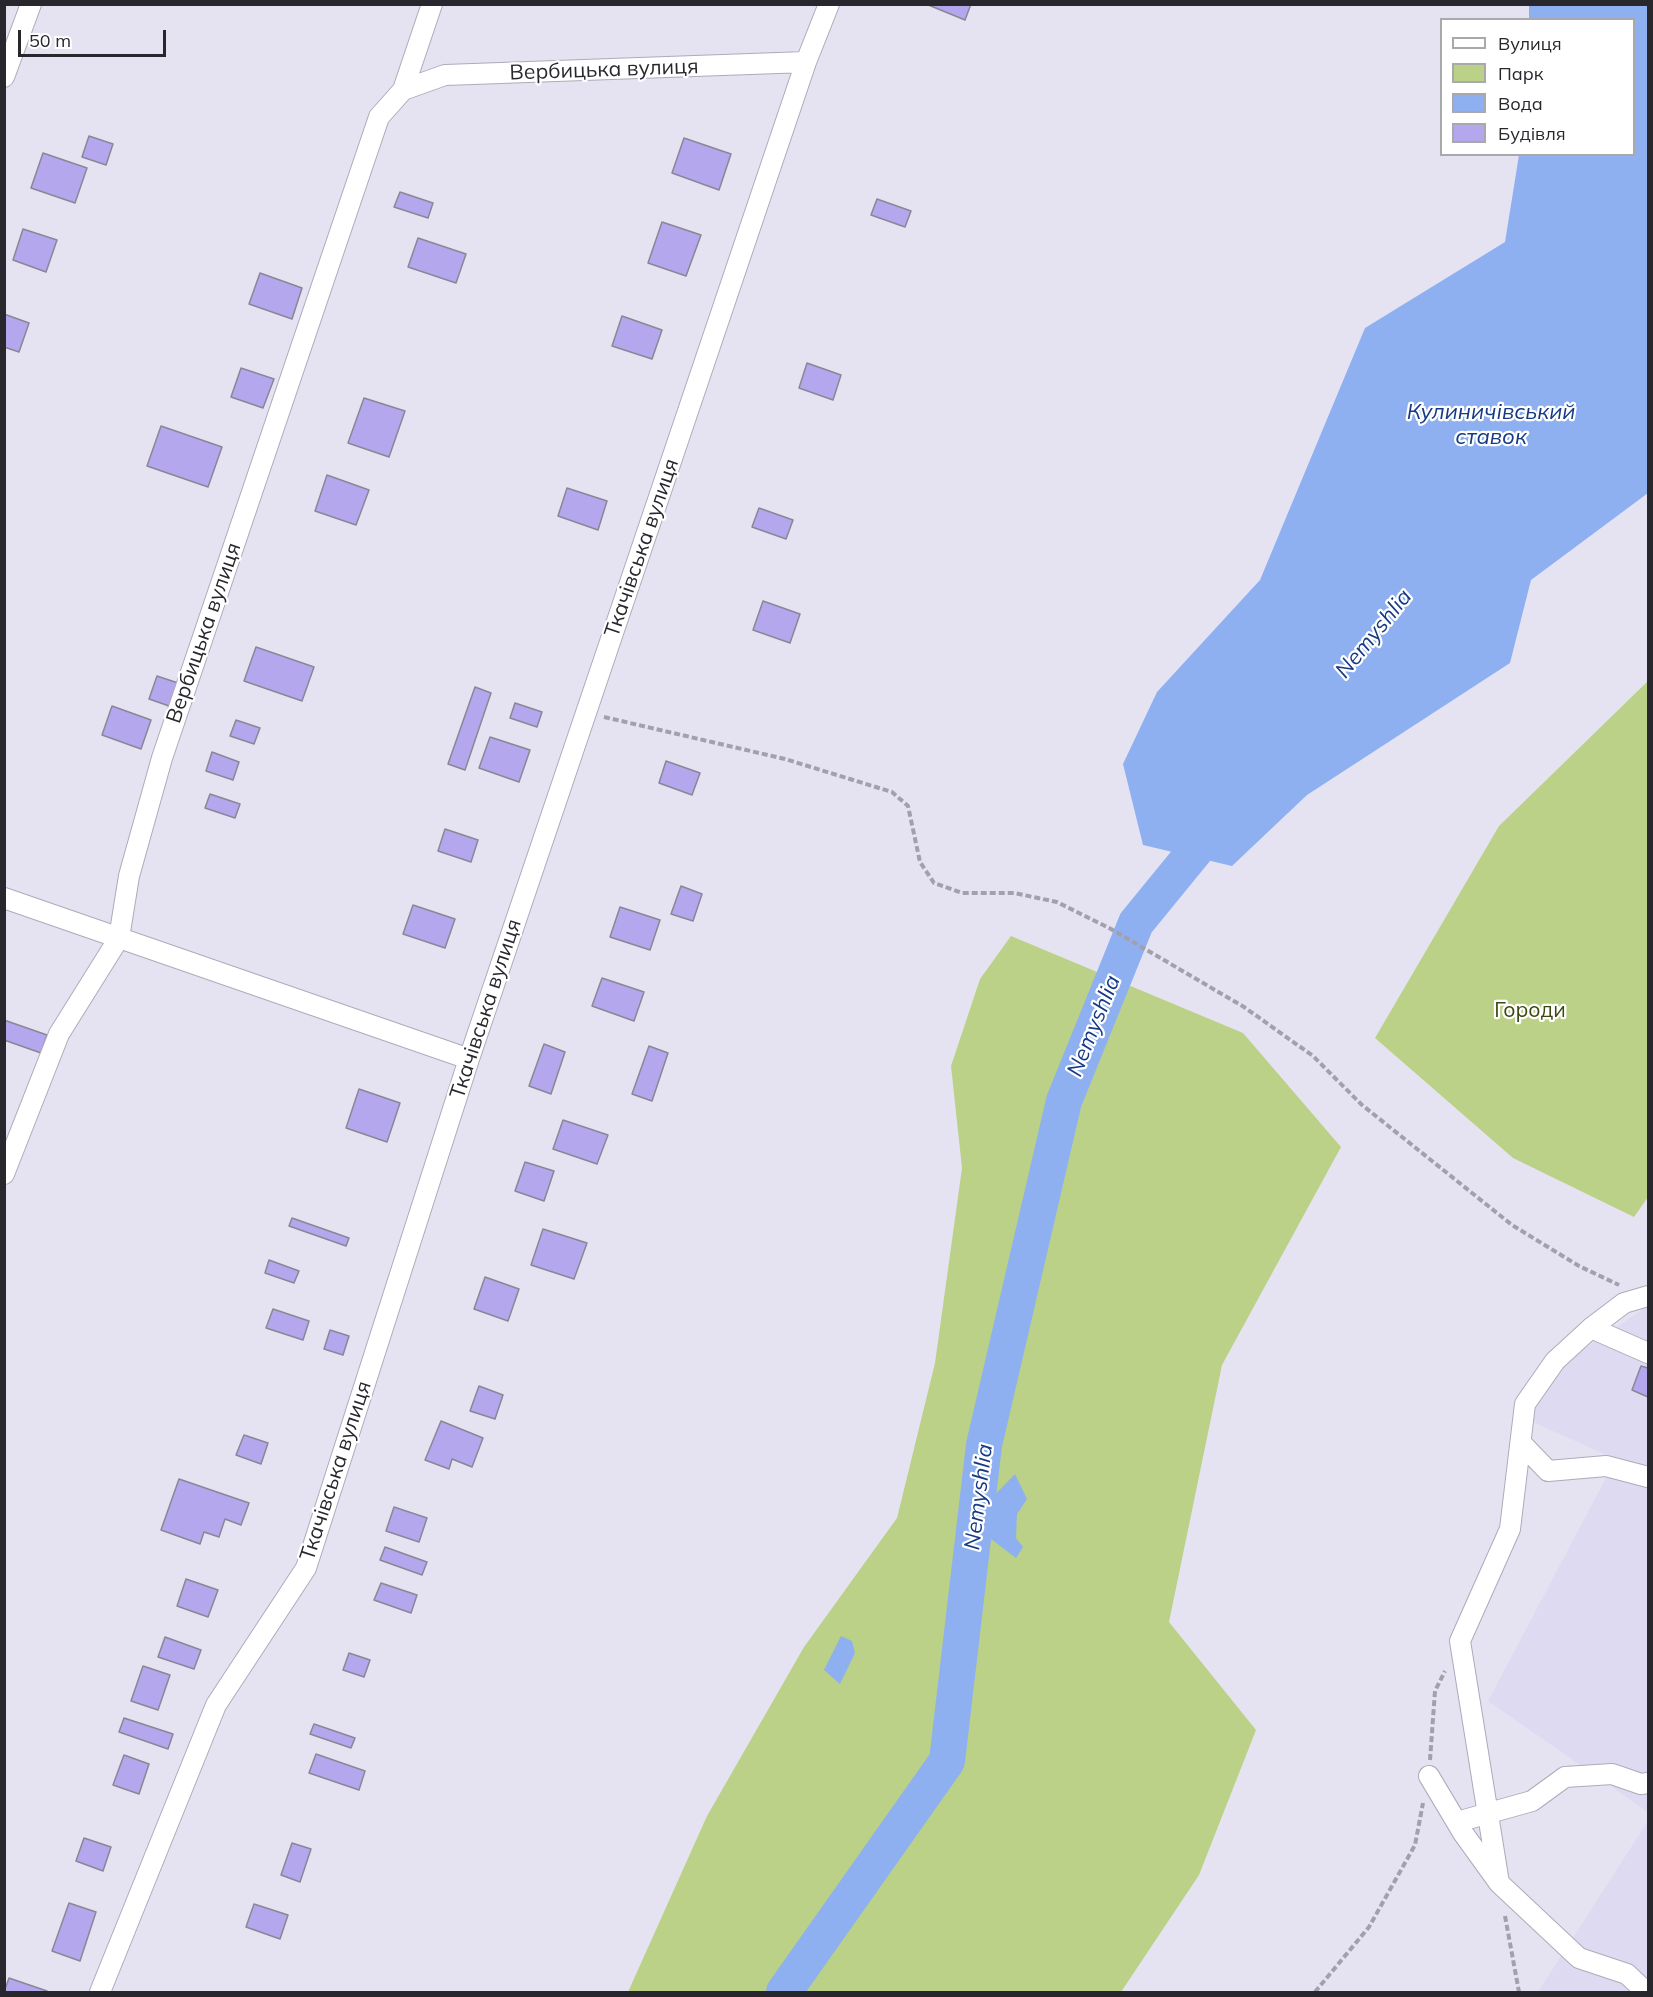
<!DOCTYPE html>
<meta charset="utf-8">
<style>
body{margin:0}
#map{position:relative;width:1653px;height:1997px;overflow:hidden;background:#e5e3f2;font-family:Mulish,sans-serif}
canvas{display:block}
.frame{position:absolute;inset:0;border:6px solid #28272d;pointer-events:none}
.legend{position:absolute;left:1440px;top:18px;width:195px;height:138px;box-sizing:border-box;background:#fff;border:2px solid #a9a9ab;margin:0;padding:8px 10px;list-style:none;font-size:18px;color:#28272d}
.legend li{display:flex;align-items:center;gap:12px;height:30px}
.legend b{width:30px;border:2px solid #a9a9ab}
.scale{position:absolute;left:18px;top:30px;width:148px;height:27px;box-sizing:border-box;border:3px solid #28272d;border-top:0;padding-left:8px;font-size:18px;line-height:21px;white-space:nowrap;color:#28272d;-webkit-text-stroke:4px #fff;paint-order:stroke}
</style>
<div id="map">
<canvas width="1653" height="1997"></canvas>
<div class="frame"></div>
<ul class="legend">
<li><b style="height:8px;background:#fff"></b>Вулиця</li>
<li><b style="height:16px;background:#bbd187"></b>Парк</li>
<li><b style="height:16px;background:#8eb0f1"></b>Вода</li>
<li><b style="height:16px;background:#b4a7ee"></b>Будівля</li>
</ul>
<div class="scale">50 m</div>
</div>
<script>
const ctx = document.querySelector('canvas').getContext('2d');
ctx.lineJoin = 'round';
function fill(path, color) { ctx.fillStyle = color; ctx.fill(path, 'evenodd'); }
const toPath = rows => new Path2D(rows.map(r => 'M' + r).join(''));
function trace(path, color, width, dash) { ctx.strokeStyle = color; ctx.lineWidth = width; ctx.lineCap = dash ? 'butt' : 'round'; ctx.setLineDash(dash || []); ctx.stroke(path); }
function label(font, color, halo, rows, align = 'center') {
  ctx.font = font + ' Mulish,sans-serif'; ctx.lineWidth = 4.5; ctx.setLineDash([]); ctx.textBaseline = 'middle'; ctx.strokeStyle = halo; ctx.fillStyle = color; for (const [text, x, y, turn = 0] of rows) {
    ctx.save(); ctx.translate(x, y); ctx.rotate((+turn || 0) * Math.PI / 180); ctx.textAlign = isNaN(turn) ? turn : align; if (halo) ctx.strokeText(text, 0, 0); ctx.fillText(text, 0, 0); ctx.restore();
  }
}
fill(toPath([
 [1648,1306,1648,1812,1488,1701,1616,1459,1528,1420,1561,1364],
 [1648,1821,1648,1992,1538,1992]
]), '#dddaf1');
fill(toPath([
 [1648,681,1648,1197,1634,1217,1513,1158,1375,1038,1499,826],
 [1011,936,1243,1033,1341,1147,1222,1365,1169,1622,1256,1730,1199,1875,1121,1992,628,1992,707,1816,804,1647,897,1518,935,1363,962,1168,951,1066,980,979]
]), '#bbd187');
fill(toPath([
 [1529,5,1648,5,1648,493,1531,580,1510,663,1307,795,1232,866,1143,845,1123,764,1157,692,1260,580,1365,328,1505,242,1519,155,1634,154,1634,20,1529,19],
 [1015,1474,1027,1499,1017,1514,1016,1538,1023,1547,1016,1558,991,1539,986,1504],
 [841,1636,852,1641,855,1653,840,1684,824,1670]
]), '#8eb0f1');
trace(toPath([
 [784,1992,947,1761,984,1445,1064,1101,1136,923,1221,819]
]), '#8eb0f1', 36);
const building = toPath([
 [926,4,971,4,965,20,926,4],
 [89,136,113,144,106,165,82,157,89,136],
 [684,138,731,154,719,190,672,173,684,138],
 [43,153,87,168,75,203,31,188,43,153],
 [400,192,433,203,428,218,394,207,400,192],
 [877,199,911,211,905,227,871,215,877,199],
 [662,222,701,235,686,276,648,263,662,222],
 [23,229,57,240,46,272,13,260,23,229],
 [418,238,466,254,456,283,408,267,418,238],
 [260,273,302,288,292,319,249,304,260,273],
 [4,314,29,323,19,352,4,347,4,314],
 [622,316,662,330,652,359,612,346,622,316],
 [807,363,841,375,833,400,799,388,807,363],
 [241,368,274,379,263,408,231,397,241,368],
 [364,398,405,411,389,457,348,443,364,398],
 [161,426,222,447,208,487,147,466,161,426],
 [327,475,369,490,356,525,315,511,327,475],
 [567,488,607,501,598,530,558,516,567,488],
 [759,508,793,520,786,539,752,527,759,508],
 [763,601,800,614,790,643,753,630,763,601],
 [256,647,314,667,302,701,244,681,256,647],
 [157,676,181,684,172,707,149,699,157,676],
 [475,687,491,693,465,770,448,764,475,687],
 [515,703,542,712,537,727,510,718,515,703],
 [112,706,151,720,141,749,102,735,112,706],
 [236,720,260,728,254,744,230,736,236,720],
 [490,737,530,750,519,782,479,768,490,737],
 [212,752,239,762,233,780,206,771,212,752],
 [666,761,700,773,692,795,659,783,666,761],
 [210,794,240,804,235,818,205,808,210,794],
 [445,829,478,840,471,862,438,851,445,829],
 [681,886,702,894,693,921,671,914,681,886],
 [413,905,455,919,445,948,403,934,413,905],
 [620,907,660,920,650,950,610,937,620,907],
 [602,978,644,992,634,1021,592,1006,602,978],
 [4,1020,47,1035,41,1053,4,1040,4,1020],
 [544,1044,565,1052,551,1094,529,1086,544,1044],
 [649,1046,668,1053,652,1101,632,1094,649,1046],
 [359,1089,400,1103,387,1142,346,1128,359,1089],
 [563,1120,608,1135,597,1164,553,1149,563,1120],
 [525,1162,554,1171,544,1201,515,1191,525,1162],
 [292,1218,349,1238,346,1246,289,1226,292,1218],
 [543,1229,587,1243,574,1279,531,1265,543,1229],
 [269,1260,299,1271,294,1283,265,1273,269,1260],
 [485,1277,519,1289,508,1321,474,1309,485,1277],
 [273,1309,309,1321,303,1340,266,1328,273,1309],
 [330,1330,349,1336,343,1355,324,1349,330,1330],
 [1641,1366,1648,1368,1648,1397,1632,1390,1641,1366],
 [479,1386,503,1395,495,1419,470,1411,479,1386],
 [441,1421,483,1438,472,1467,452,1459,449,1469,425,1460,441,1421],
 [244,1435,268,1443,261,1464,236,1455,244,1435],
 [179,1479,249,1503,241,1525,225,1519,219,1537,204,1532,200,1544,161,1530,179,1479],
 [394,1507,427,1518,419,1542,386,1531,394,1507],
 [385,1547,427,1562,422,1575,380,1560,385,1547],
 [186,1579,218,1590,208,1617,177,1606,186,1579],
 [381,1583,417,1595,411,1613,374,1600,381,1583],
 [165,1637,201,1650,194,1669,158,1657,165,1637],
 [349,1653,370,1660,364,1677,343,1670,349,1653],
 [143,1666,170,1675,158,1710,131,1701,143,1666],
 [124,1718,173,1734,168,1749,119,1732,124,1718],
 [314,1724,355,1738,351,1748,310,1734,314,1724],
 [316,1754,365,1771,359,1790,309,1773,316,1754],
 [124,1755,149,1764,139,1794,113,1785,124,1755],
 [84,1838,111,1847,103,1871,76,1861,84,1838],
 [292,1843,311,1849,300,1882,281,1875,292,1843],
 [69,1903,96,1912,80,1961,52,1951,69,1903],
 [254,1904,288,1915,280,1939,246,1927,254,1904],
 [9,1978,47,1991,47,1992,4,1992,9,1978]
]);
fill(building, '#b4a7ee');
trace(building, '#898795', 1.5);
const minor = toPath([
 [4,77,31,4],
 [403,90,432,4],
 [4,898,469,1059],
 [4,1174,59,1034,119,938,129,876,162,758,379,117,403,90,445,75,806,62],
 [1591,1328,1648,1353],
 [1521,1443,1548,1471,1606,1466,1648,1477],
 [1429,1776,1463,1833,1499,1883,1579,1958,1627,1974,1646,1992],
 [1457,1822,1532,1801,1565,1777,1612,1774,1641,1784,1648,1783],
 [1499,1883,1460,1641,1510,1529,1525,1404,1555,1361,1591,1328,1624,1303,1648,1296],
 [100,1992,216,1705,306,1568,469,1059,806,62,829,4]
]);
trace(minor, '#adabba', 22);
trace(toPath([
 [604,717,785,759,892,792,908,806,920,862,934,883,962,893,1014,893,1057,902,1111,929,1244,1007,1313,1056,1362,1105,1512,1225,1579,1266,1619,1285],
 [1430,1760,1435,1691,1445,1671],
 [1505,1916,1519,1992],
 [1315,1992,1369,1927,1415,1845,1423,1803]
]), '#a1a0ac', 4, [6, 3]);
trace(minor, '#fff', 20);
label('21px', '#28272d', '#fff', [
 ["Вербицька вулиця",604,70,-2],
 ["Ткачівська вулиця",642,548,-71],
 ["Вербицька вулиця",204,633,-71],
 ["Ткачівська вулиця",486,1009,-72],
 ["Ткачівська вулиця",336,1471,-72]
]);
label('21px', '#3a4811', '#fff', [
 ["Городи",1530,1011]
]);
label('italic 22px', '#163a84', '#fff', [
 ["Кулиничівський",1491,412],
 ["ставок",1491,437],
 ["Nemyshlia",1374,634,-51],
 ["Nemyshlia",1094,1026,-68],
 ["Nemyshlia",979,1497,-83]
]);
</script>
